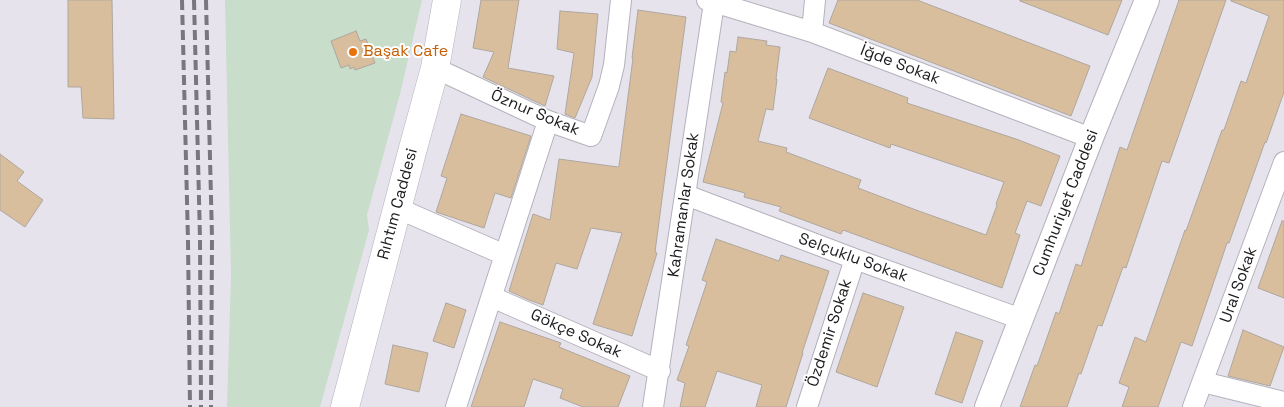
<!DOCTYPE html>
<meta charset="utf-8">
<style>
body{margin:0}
canvas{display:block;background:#e6e3ed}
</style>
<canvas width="1284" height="407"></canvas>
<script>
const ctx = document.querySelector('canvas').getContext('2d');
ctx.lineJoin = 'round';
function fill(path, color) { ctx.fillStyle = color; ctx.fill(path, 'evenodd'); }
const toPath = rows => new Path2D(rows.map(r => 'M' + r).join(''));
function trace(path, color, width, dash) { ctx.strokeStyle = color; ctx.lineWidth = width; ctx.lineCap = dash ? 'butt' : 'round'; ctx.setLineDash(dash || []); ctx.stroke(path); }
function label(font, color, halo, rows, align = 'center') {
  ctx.font = font + ' "Space Grotesk",sans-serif'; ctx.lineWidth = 4; ctx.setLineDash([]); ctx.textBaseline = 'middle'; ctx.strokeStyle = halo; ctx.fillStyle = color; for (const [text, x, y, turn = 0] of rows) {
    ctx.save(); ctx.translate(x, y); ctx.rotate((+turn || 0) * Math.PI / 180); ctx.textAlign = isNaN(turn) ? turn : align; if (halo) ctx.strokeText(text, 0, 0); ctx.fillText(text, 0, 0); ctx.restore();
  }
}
fill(toPath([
 [225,0,422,0,400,94,367,215,369,230,320,407,227,407,231,275]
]), '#c8ddca');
const building = toPath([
 [68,0,112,0,114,119,83,118,81,87,68,87,68,0],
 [481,0,519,0,508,68,554,76,545,106,483,77,494,52,473,48,481,0],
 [838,0,917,0,1090,66,1071,116,829,23,838,0],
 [1020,0,1122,0,1108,35,1020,1,1020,0],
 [1179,0,1226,0,1169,163,1162,161,1126,268,1123,267,1102,326,1098,325,1081,374,1079,373,1067,407,1020,407,1035,365,1037,366,1056,312,1059,314,1076,264,1081,266,1120,147,1127,150,1179,0],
 [1231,0,1284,0,1284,92,1266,143,1265,142,1229,243,1227,243,1192,346,1181,342,1158,407,1122,407,1129,387,1119,383,1135,337,1146,342,1185,230,1186,231,1222,130,1224,130,1241,81,1246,83,1269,16,1231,1,1231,0],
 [638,10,686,17,655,252,657,253,632,336,593,324,622,233,591,228,577,269,556,263,543,305,529,300,509,291,533,214,550,220,559,159,618,167,619,166,633,58,632,58,638,10],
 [560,11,598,14,592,77,575,118,565,114,574,53,557,49,560,11],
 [356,31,360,41,366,39,375,63,355,70,354,67,350,69,349,65,341,68,331,41,356,31],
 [738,37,767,41,766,45,780,47,776,79,777,79,773,110,766,109,758,141,787,148,786,152,861,180,858,188,916,210,986,235,997,205,996,204,1004,182,891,144,890,148,809,118,828,68,908,98,907,103,1016,139,1060,156,1041,206,1027,201,1015,233,1020,235,1002,288,843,230,841,234,779,211,781,207,744,197,745,193,703,182,723,103,721,102,725,72,727,73,730,51,736,52,738,37],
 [461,114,531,136,511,198,495,193,484,228,436,212,447,178,441,176,461,114],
 [0,154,24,172,17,181,43,200,25,227,0,210,0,154],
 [1282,221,1284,221,1284,298,1258,288,1282,221],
 [716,239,779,261,781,255,829,271,802,353,803,353,786,407,756,407,762,385,717,371,705,407,680,407,685,383,677,380,689,346,686,345,707,282,702,280,716,239],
 [863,293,904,307,877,387,836,372,863,293],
 [446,303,466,310,454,348,433,341,446,303],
 [500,322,561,343,559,347,630,376,618,407,583,407,560,398,563,389,533,379,524,407,471,407,500,322],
 [1243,330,1284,347,1270,386,1228,376,1243,330],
 [956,332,983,341,962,403,935,394,956,332],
 [393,345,428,353,419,392,385,384,393,345]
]);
fill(building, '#d9be9e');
trace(building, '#aea79f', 1);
const minor = toPath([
 [707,0,812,32,1091,138],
 [812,32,815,0],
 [435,68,548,121,591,136,609,86,614,65,621,0],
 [686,195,855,259,1021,319],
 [397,208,505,255],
 [492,297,660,371],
 [1203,382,1284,402],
 [456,407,548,121],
 [653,407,714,3],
 [807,407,855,259],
 [1193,407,1284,162]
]);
const tertiary = toPath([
 [987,407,1091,138,1147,0]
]);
const secondary = toPath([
 [345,407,412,152,435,68,447,0]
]);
trace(minor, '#b4b2bc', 22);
trace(tertiary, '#b4b2bc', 26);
trace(secondary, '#b4b2bc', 29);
trace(minor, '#fff', 20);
trace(tertiary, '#fff', 24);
trace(secondary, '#fff', 28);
trace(toPath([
 [182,0,188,241,190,407],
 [194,0,200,239,201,407],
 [206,0,212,237,211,407]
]), '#79777d', 4, [10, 5]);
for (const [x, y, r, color] of [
 [353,52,5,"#e8710a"]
]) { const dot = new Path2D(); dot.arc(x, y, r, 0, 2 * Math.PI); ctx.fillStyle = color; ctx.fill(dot); trace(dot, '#fff', 2); }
label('16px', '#c56008', '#fff', [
 ["Başak Cafe",363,52]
], 'left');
label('16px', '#1b1a1e', '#fff', [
 ["İğde Sokak",900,65,21],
 ["Öznur Sokak",535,113,23],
 ["Cumhuriyet Caddesi",1066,203,-69],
 ["Rıhtım Caddesi",398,204,-75],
 ["Kahramanlar Sokak",684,205,-82],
 ["Selçuklu Sokak",853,258,20],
 ["Ural Sokak",1239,285,-70],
 ["Özdemir Sokak",830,333,-72],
 ["Gökçe Sokak",576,334,24]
]);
</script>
